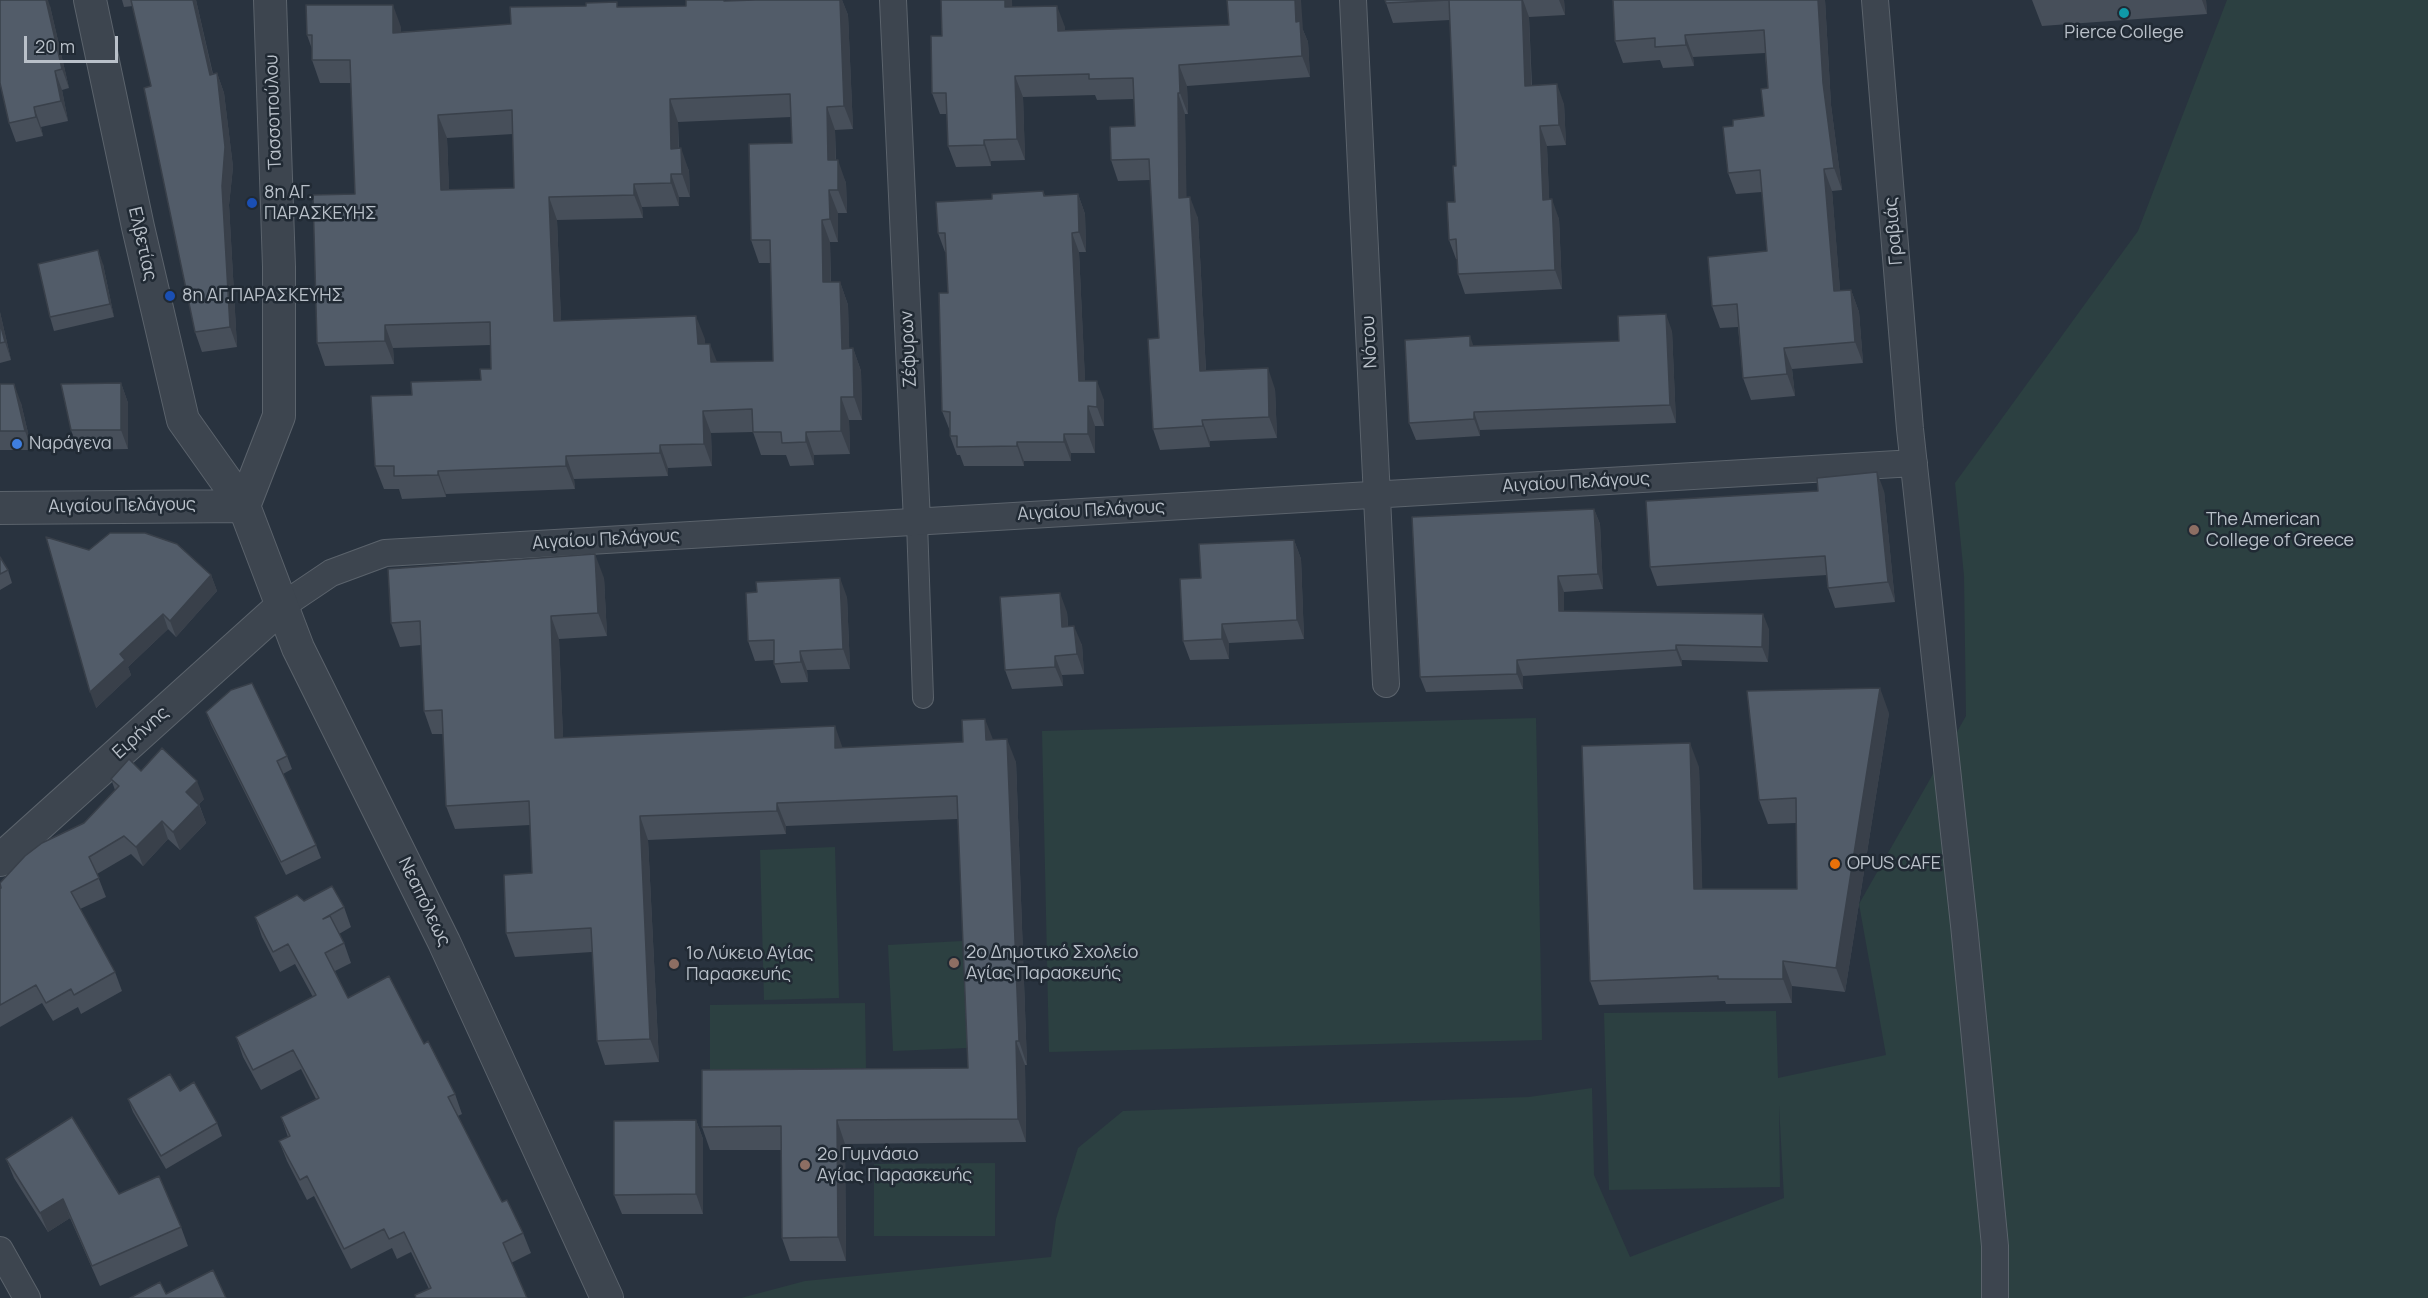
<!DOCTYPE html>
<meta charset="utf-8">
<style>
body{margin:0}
#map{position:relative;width:2428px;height:1298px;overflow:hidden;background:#29333f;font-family:Manrope,sans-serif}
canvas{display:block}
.scale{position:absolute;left:24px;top:36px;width:94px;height:27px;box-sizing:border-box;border:3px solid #b9c0c9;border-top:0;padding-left:8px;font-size:18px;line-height:21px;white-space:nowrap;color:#b9c0c9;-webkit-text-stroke:4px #212a34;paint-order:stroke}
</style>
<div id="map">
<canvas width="2428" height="1298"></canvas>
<div class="scale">20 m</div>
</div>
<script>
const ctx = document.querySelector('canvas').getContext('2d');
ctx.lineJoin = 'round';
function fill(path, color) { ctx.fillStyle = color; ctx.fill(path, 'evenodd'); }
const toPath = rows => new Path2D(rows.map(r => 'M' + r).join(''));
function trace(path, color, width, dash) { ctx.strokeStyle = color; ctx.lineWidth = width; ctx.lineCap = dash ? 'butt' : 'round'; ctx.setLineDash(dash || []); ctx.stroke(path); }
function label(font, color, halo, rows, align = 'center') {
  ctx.font = font + ' Manrope,sans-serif'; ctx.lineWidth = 5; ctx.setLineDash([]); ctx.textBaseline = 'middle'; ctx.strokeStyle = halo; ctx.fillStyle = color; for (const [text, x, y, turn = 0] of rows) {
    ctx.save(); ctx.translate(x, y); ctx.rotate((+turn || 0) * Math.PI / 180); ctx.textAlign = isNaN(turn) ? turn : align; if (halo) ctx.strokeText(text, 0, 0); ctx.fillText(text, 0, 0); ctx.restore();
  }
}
fill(toPath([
 [2227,0,2428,0,2428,1298,741,1298,805,1281,1051,1257,1056,1219,1078,1148,1123,1111,1529,1097,1592,1088,1594,1175,1630,1257,1784,1198,1779,1105,1780,1187,1609,1190,1604,1013,1776,1011,1778,1078,1886,1055,1859,904,1966,716,1964,576,1955,483,2138,231],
 [1536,718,1542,1040,1049,1052,1042,731],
 [835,847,839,998,764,1000,760,850],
 [962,941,967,1048,893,1051,888,945],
 [865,1003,866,1068,710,1070,710,1005],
 [995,1163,995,1236,874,1236,874,1164]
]), '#2c4041');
const pedestrian = toPath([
 [917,522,923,698]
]);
const minor = toPath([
 [893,0,917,522],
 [1353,0,1386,684],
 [1875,0,1910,429,1964,925,1995,1246,1995,1298],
 [282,606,331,573,385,553,1914,463],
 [0,1250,27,1298]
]);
const tertiary = toPath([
 [90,0,138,227,183,420,244,506,298,648,444,942,607,1298],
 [244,506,279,416,279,267,270,0],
 [0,508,244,506],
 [0,860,282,606]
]);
trace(pedestrian, '#5b636c', 22);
trace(minor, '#5b636c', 28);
trace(tertiary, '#5b636c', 34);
trace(pedestrian, '#3d454f', 20);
trace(minor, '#3d454f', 26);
trace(tertiary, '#3d454f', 32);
fill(toPath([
 [122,0,196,0,213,74,217,73,224,93,233,167,229,205,237,347,202,352,195,332,151,86,133,6,124,7],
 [755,0,842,0,848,15,853,129,835,130,836,160,846,183,847,213,838,213,838,242,830,242,831,282,840,282,848,305,849,348,853,348,861,371,862,420,849,420,850,454,814,455,814,465,790,466,786,455,761,455,753,432,711,433,712,466,668,468,668,476,574,479,575,489,446,494,446,497,402,499,399,489,384,489,375,466,412,395,481,380,491,369,490,345,393,348,394,364,325,366,317,343,355,194,351,83,320,83,312,60,312,49,307,35,401,27,401,32,511,24,619,7,686,6,727,1],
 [791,117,792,143,751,240,759,263,771,263,773,361,717,362,705,344,705,339,561,321,557,220,643,218,642,207,679,206,679,197,690,197,689,171,679,148,678,122],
 [513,134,514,188,449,190,447,138],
 [1012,0,1012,7,1065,27,1065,31,1303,30,1308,42,1310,77,1187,86,1188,114,1185,114,1186,197,1198,218,1206,371,1275,389,1277,438,1210,441,1210,447,1160,450,1153,429,1159,338,1150,180,1118,181,1111,160,1135,126,1134,99,1097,100,1095,95,1023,97,1025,160,991,161,991,166,956,167,948,146,947,114,940,114,932,93,942,36],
 [1385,0,1564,0,1565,15,1529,17,1532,86,1564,104,1566,145,1547,146,1549,199,1559,219,1562,289,1465,294,1458,274,1457,259,1456,259,1449,240,1455,202,1456,166,1450,20,1393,23,1386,3],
 [1825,0,1831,105,1842,190,1832,191,1840,291,1851,290,1859,312,1863,363,1792,369,1795,396,1751,400,1743,378,1738,327,1720,328,1712,306,1767,251,1762,192,1736,194,1728,173,1733,126,1764,116,1768,88,1765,53,1693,57,1694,66,1663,68,1660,60,1623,63,1615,41],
 [2032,0,2206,0,2207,14,2042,26],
 [50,6,69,88,62,90,68,121,41,127,43,136,16,142,9,123],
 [1043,191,1045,196,1078,194,1085,214,1086,252,1079,252,1085,381,1104,400,1104,426,1095,426,1095,453,1071,453,1071,461,1024,461,1024,466,964,466,960,455,957,455,950,436,950,431,942,411,948,293,946,252,945,252,938,233,992,199],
 [103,264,114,317,54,331,50,317],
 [0,312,11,360,0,363],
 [1672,331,1676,423,1480,430,1480,436,1416,440,1409,423,1473,346,1619,341],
 [121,383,128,403,128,449,78,450,71,430],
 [0,384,21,403,32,450,0,450],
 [1818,491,1884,491,1895,602,1835,608,1828,588,1827,575,1657,586,1650,567],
 [1594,509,1600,524,1603,589,1564,592,1564,611,1769,629,1768,662,1682,660,1682,666,1523,676,1523,689,1426,692,1420,677],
 [1294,540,1301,559,1304,639,1229,643,1229,659,1190,660,1183,641,1201,578],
 [89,550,211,575,217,591,176,637,168,629,128,667,131,675,96,708],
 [0,557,8,570,12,583,0,590],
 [604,578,607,636,559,639,563,737,843,748,963,742,993,739,1016,762,1027,1065,1025,1065,1026,1142,845,1144,846,1261,790,1261,782,1238,781,1150,710,1150,702,1127,968,1068,958,819,786,826,786,834,648,840,659,1062,605,1065,597,1041,592,952,515,957,506,933,532,873,530,825,455,829,446,806,443,734,432,734,424,711,421,645,400,647,391,623],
 [847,597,850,669,807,670,808,682,781,683,774,664,774,660,755,661,748,641],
 [1067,612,1068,626,1082,645,1084,674,1062,675,1063,686,1012,689,1005,670],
 [206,712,287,756,292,769,283,774,316,845,321,858,286,875,211,725],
 [1889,713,1845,992,1792,986,1792,1003,1726,1004,1725,1001,1599,1005,1590,981,1699,767,1702,889,1797,889,1796,823,1768,824,1759,800],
 [141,771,204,799,199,804,206,823,180,850,168,839,143,866,131,854,97,874,106,897,80,909,115,972,122,991,81,1014,78,1007,53,1021,42,1003,0,1027,0,883,84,823,115,790,111,779],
 [304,901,344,907,351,927,339,934,344,943,351,963,335,971,348,998,424,1044,455,1094,462,1114,458,1116,502,1202,523,1233,531,1253,511,1263,429,1289,411,1252,397,1259,392,1248,351,1269,314,1196,307,1200,287,1161,279,1141,288,1137,281,1117,316,1099,301,1069,261,1090,243,1057,236,1037,313,997,295,964,280,972,262,937,255,917],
 [180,1091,217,1123,222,1136,166,1169,133,1112,128,1099],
 [696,1120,703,1139,703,1214,622,1214,614,1195],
 [6,1159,119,1194,181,1227,188,1246,100,1286,70,1218,48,1232,14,1178]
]), '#474f5a');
fill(toPath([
 [46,0,48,0,50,6,69,88,62,69],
 [193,0,196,0,217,94,210,75],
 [840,0,842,0,848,15,853,129,844,106],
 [1005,0,1012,0,1013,28,1005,7],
 [1295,0,1301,0,1303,30,1308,42,1310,77,1302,56,1296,22],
 [1522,0,1523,0,1529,17,1532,105,1525,86],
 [1559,0,1564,0,1565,15],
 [1818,0,1825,0,1831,105,1842,190,1834,168,1823,83],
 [2202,0,2206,0,2207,14],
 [393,5,401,27,401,56,393,33],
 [1057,6,1065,27,1065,52,1058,31],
 [1685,35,1693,57,1694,66,1686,45],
 [1179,65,1187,86,1188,114,1180,93],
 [55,71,62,90,68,121,61,101],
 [217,73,224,93,233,167,229,205,237,347,230,327,222,186],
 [1015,76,1023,97,1025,160,1017,139],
 [1557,84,1564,104,1566,145,1559,125],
 [1178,93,1185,114,1187,219,1179,198],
 [670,99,678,122,679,171,671,149],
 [34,107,41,127,43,136,36,117],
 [827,107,835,130,836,183,828,160],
 [438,115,447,138,450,213,441,190],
 [1540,126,1547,146,1550,219,1543,200],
 [984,140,991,161,991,166,984,145],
 [681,148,689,171,690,197,682,174],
 [838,160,846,183,847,213,838,190],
 [1824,169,1832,191,1842,313,1834,291],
 [671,174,679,197,679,206,671,183],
 [634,184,642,207,643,218,634,195],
 [829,190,838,213,838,242,830,219],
 [1078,194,1085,214,1086,252,1079,232],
 [549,197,557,220,562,344,554,321],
 [1190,197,1198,218,1207,392,1200,371],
 [1552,199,1559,219,1562,289,1555,270],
 [822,220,830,242,831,305,823,282],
 [1072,233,1079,252,1086,400,1079,381],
 [98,250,103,264,114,317,110,304],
 [840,282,848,305,850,372,842,349],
 [1851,290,1859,312,1863,363,1855,342],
 [0,312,11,360,5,342,0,323],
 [1666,314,1672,331,1676,423,1670,405],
 [696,316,705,339,706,367,698,344],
 [385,325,393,348,394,364,385,341],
 [1470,336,1476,353,1470,346],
 [710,344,719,367,711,362],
 [853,348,861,371,862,420,854,397],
 [1784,348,1792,369,1795,396,1787,374],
 [1268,368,1275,389,1277,438,1269,417],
 [1097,381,1104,400,1104,426,1097,407],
 [121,383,128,403,128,449,121,430],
 [14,384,21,403,32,450,25,431],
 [841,397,849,420,850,454,841,431],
 [1088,406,1095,426,1095,453,1088,434],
 [703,411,711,433,712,466,704,444],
 [1474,412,1480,430,1480,436,1474,419],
 [1202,420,1210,441,1210,447,1203,426],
 [806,432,814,455,814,465,806,442],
 [1064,434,1071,453,1071,461,1064,442],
 [1017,442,1024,461,1024,466,1017,446],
 [660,445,668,468,668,476,660,453],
 [566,456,574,479,575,489,566,466],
 [438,471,446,494,446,497,438,475],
 [1877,472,1884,491,1895,602,1888,582],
 [1594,509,1600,524,1603,589,1598,574],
 [1294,540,1301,559,1304,639,1297,620],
 [595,554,604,578,607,636,598,613],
 [211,575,217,591,176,637,170,621],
 [1558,576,1564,592,1564,626,1559,611],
 [840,578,847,597,850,669,843,649],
 [1060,593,1067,612,1069,646,1062,627],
 [163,614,168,629,128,667,131,675,96,708,90,692,120,654],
 [1763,614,1769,629,1768,662,1762,647],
 [551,616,559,639,564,761,555,738],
 [1222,624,1229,643,1229,659,1222,639],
 [1074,626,1082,645,1084,674,1077,654],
 [1676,645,1682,660,1682,666,1676,650],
 [800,651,807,670,808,682,801,662],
 [1055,656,1062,675,1063,686,1055,667],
 [1517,660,1523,676,1523,689,1517,674],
 [1880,688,1889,713,1845,992,1836,968],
 [985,719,994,742,986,740],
 [835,726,843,749,835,748],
 [1007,739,1016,762,1027,1065,1019,1041],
 [1690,743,1699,767,1703,914,1694,889],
 [197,781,204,799,193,811,186,792],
 [777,803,786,826,786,834,777,811],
 [199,805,206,823,180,850,173,832],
 [640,816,648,840,659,1062,650,1039],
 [162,821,168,839,143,866,136,847],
 [1783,961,1792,986,1792,1003,1783,979],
 [1016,1041,1025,1065,1026,1142,1018,1119],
 [696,1120,703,1139,703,1214,696,1194],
 [837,1120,845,1144,846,1261,838,1237],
 [63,1199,70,1218,48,1232,40,1213]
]), '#39404a');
const building = toPath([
 [0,0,46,0,62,69,55,71,61,101,34,107,36,117,9,123,0,83,0,0],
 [131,0,193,0,210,75,217,73,225,147,222,186,230,327,195,332,144,88,151,86,131,0],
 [686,0,724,0,724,1,755,0,840,0,844,106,827,107,828,160,838,160,838,190,829,190,830,219,822,220,823,282,840,282,842,349,853,348,854,397,841,397,841,431,806,432,806,442,782,443,781,432,753,432,752,409,703,411,704,444,660,445,660,453,566,456,566,466,438,471,438,475,394,476,394,466,375,466,371,396,412,395,411,382,481,380,480,369,491,369,490,322,385,325,385,341,317,343,313,195,355,194,350,60,312,60,312,35,307,35,306,5,393,5,393,33,511,24,510,7,586,6,586,3,617,2,617,7,686,6,686,0],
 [790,94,792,143,749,144,751,240,770,240,773,361,711,362,710,344,698,344,696,316,554,321,549,197,634,195,634,184,671,183,671,174,682,174,681,148,671,149,670,99,790,94],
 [512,110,514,188,441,190,438,115,512,110],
 [941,0,1005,0,1005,7,1057,6,1058,31,1229,25,1227,0,1295,0,1296,22,1300,21,1302,56,1179,65,1180,93,1178,93,1179,198,1190,197,1200,371,1268,368,1269,417,1202,420,1203,426,1153,429,1148,339,1159,338,1149,159,1111,160,1110,127,1135,126,1133,78,1089,79,1089,74,1015,76,1017,139,984,140,984,145,948,146,946,93,932,93,931,36,942,36,941,0],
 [1385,0,1522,0,1525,86,1557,84,1559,125,1540,126,1543,200,1552,199,1555,270,1458,274,1456,239,1449,240,1447,202,1455,202,1453,166,1456,166,1449,0,1386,3,1385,0],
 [1613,0,1818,0,1823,83,1834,168,1824,169,1834,291,1851,290,1855,342,1784,348,1787,374,1743,378,1737,304,1712,306,1708,257,1767,251,1760,170,1728,173,1723,127,1733,126,1733,120,1764,116,1761,89,1768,88,1764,30,1685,35,1686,45,1655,47,1655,38,1615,41,1613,0],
 [1043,191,1044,196,1078,194,1079,232,1072,233,1079,381,1097,381,1097,407,1088,406,1088,434,1064,434,1064,442,1017,442,1017,446,957,447,957,436,950,436,950,412,942,411,939,293,948,293,945,233,938,233,936,202,992,199,992,194,1043,191],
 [98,250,110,304,50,317,38,264,98,250],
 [1666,314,1670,405,1474,412,1474,419,1409,423,1405,340,1470,336,1470,346,1619,341,1618,316,1666,314],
 [0,323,5,342,0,343,0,323],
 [121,383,121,430,71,430,61,384,121,383],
 [0,384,14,384,25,431,0,431,0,384],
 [1877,472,1888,582,1828,588,1825,556,1650,567,1646,501,1818,491,1817,478,1877,472],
 [1594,509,1598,574,1558,576,1559,611,1763,614,1762,647,1676,645,1676,650,1517,660,1517,674,1420,677,1412,517,1594,509],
 [110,533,145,533,177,544,211,575,170,621,163,614,120,654,125,660,90,692,46,537,89,550,110,533],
 [1294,540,1297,620,1222,624,1222,639,1183,641,1180,579,1201,578,1199,544,1294,540],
 [595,554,598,613,551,616,555,738,835,726,835,748,963,742,962,720,985,719,986,740,1007,739,1019,1041,1016,1041,1018,1119,837,1120,838,1237,782,1238,781,1126,702,1127,702,1070,968,1068,957,796,777,803,777,811,640,816,650,1039,597,1041,591,928,506,933,504,875,532,873,529,801,446,806,442,710,424,711,420,621,391,623,388,569,595,554],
 [0,557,8,570,0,574,0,557],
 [840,578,843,649,800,651,801,662,774,664,774,640,748,641,746,593,757,592,756,582,840,578],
 [1060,593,1062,627,1074,626,1077,654,1055,656,1055,667,1005,670,1000,597,1060,593],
 [252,683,287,756,277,761,316,845,281,862,206,712,231,690,252,683],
 [1880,688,1836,968,1783,961,1783,979,1718,979,1718,976,1590,981,1582,746,1690,743,1694,889,1797,889,1796,798,1759,800,1747,691,1880,688],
 [162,748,197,781,186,792,199,805,173,832,162,821,136,847,124,836,89,857,99,878,71,892,115,972,74,995,71,989,46,1003,36,985,0,1005,0,889,1,888,0,883,25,856,42,843,84,823,119,786,111,779,129,759,141,771,162,748],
 [332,886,344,907,323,919,330,916,344,943,325,953,348,998,389,976,424,1044,428,1041,455,1094,448,1097,502,1202,507,1200,523,1233,503,1243,527,1298,416,1298,415,1295,431,1288,404,1232,389,1239,384,1229,344,1249,307,1176,300,1180,279,1141,290,1136,281,1117,319,1098,293,1050,253,1070,236,1037,316,995,288,944,273,952,255,917,297,895,304,901,332,886],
 [170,1074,180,1091,194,1082,217,1123,161,1156,128,1099,170,1074],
 [72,1117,119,1194,159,1176,181,1227,92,1266,63,1199,40,1213,6,1159,72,1117],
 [696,1120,696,1194,614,1195,614,1121,696,1120],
 [213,1270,226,1298,130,1298,160,1282,166,1294,213,1270]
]);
fill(building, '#525c69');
trace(building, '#39404a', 1.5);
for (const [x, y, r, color] of [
 [2124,13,6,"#0f9aa8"],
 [252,203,6,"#1a4fb4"],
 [170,296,6,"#1a4fb4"],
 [17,444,6,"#3f7fe0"],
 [2194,530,6,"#8d6e63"],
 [1835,864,6,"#e8710a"],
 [954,963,6,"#8d6e63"],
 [674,964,6,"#8d6e63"],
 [805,1165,6,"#8d6e63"]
]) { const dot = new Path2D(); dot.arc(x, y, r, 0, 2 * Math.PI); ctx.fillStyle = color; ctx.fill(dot); trace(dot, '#212a34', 2); }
label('18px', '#b9c0c9', '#212a34', [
 ["Pierce College",2124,33,"center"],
 ["8η ΑΓ.",264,193],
 ["ΠΑΡΑΣΚΕΥΗΣ",264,214],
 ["8η ΑΓ.ΠΑΡΑΣΚΕΥΗΣ",182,296],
 ["Ναράγενα",29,444],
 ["The American",2206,520],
 ["College of Greece",2206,541],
 ["OPUS CAFE",1847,864],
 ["2ο Δημοτικό Σχολείο",966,953],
 ["Αγίας Παρασκευής",966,974],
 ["1ο Λύκειο Αγίας",686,954],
 ["Παρασκευής",686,975],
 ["2ο Γυμνάσιο",817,1155],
 ["Αγίας Παρασκευής",817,1176]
], 'left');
label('18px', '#b9c0c9', '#212a34', [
 ["Τασσοπούλου",274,112,-92],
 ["Γραβιάς",1894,231,-95],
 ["Ελβετίας",142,244,77],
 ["Νότου",1370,342,-93],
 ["Ζέφυρων",909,349,-93],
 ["Αιγαίου Πελάγους",1576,483,-3],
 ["Αιγαίου Πελάγους",122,506,-1],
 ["Αιγαίου Πελάγους",1091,511,-3],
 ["Αιγαίου Πελάγους",606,540,-3],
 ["Ειρήνης",141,733,-42],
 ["Νεαπόλεως",424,902,64]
]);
</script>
